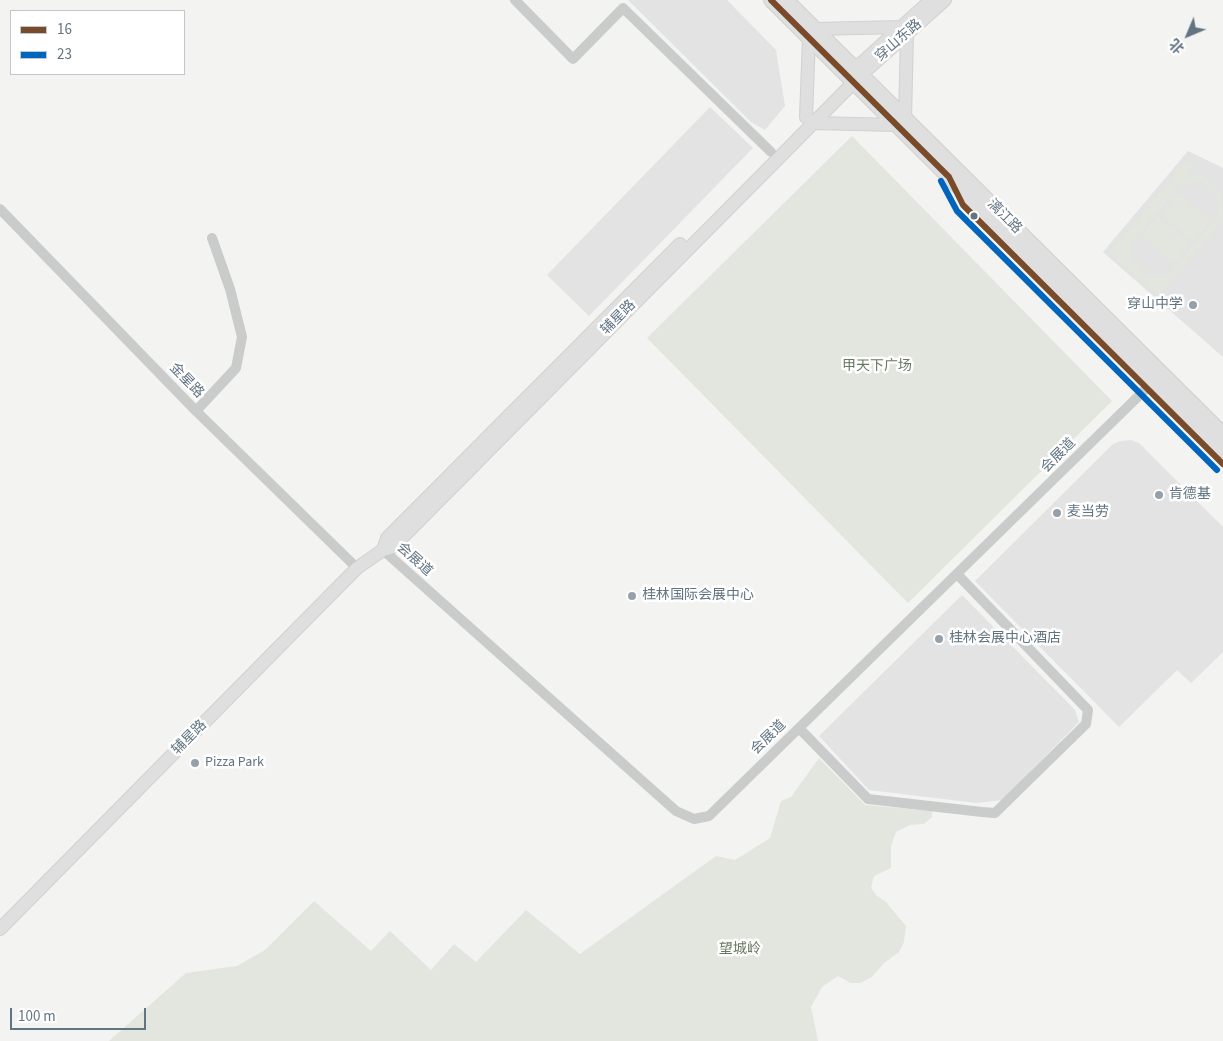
<!DOCTYPE html>
<meta charset="utf-8">
<style>
body{margin:0}
#map{position:relative;width:1223px;height:1041px;overflow:hidden;background:#f3f3f1;font-family:"Source Sans 3","Noto Sans SC",sans-serif}
canvas{display:block}
.legend{position:absolute;left:10px;top:10px;width:175px;height:65px;box-sizing:border-box;background:#fff;border:1px solid #c0c7cd;margin:0;padding:6px 9px;list-style:none;font-size:15px;color:#627482}
.legend li{display:flex;align-items:center;gap:10px;height:25px}
.legend b{width:25px;border:1px solid #c0c7cd}
.north{position:absolute;left:1163px;top:10px;width:50px;height:50px;-webkit-text-stroke:4px #fff;paint-order:stroke;rotate:225deg;font-size:14px;font-weight:700;line-height:20px;text-align:center;color:#627482}
.north::after{content:'';display:block;margin:auto;width:18px;height:22px;background:#627482;clip-path:polygon(50% 0,100% 100%,50% 72%,0 100%)}
.scale{position:absolute;left:10px;top:1008px;width:136px;height:22px;box-sizing:border-box;border:2px solid #627482;border-top:0;padding-left:6px;font-size:15px;line-height:18px;white-space:nowrap;color:#627482;-webkit-text-stroke:4px #fff;paint-order:stroke}
</style>
<div id="map">
<canvas width="1223" height="1041"></canvas>
<ul class="legend">
<li><b style="height:6px;background:#7a4b2a"></b>16</li>
<li><b style="height:6px;background:#0065bd"></b>23</li>
</ul>
<div class="north">北</div>
<div class="scale">100 m</div>
</div>
<script>
const ctx = document.querySelector('canvas').getContext('2d');
ctx.lineJoin = 'round';
function fill(path, color) { ctx.fillStyle = color; ctx.fill(path, 'evenodd'); }
const toPath = rows => new Path2D(rows.map(r => 'M' + r).join(''));
function trace(path, color, width, dash) { ctx.strokeStyle = color; ctx.lineWidth = width; ctx.lineCap = dash ? 'butt' : 'round'; ctx.setLineDash(dash || []); ctx.stroke(path); }
function label(font, color, halo, rows, align = 'center') {
  ctx.font = font + ' "Source Sans 3","Noto Sans SC",sans-serif'; ctx.lineWidth = 5; ctx.setLineDash([]); ctx.textBaseline = 'middle'; ctx.strokeStyle = halo; ctx.fillStyle = color; for (const [text, x, y, turn = 0] of rows) {
    ctx.save(); ctx.translate(x, y); ctx.rotate((+turn || 0) * Math.PI / 180); ctx.textAlign = isNaN(turn) ? turn : align; if (halo) ctx.strokeText(text, 0, 0); ctx.fillText(text, 0, 0); ctx.restore();
  }
}
fill(toPath([
 [628,0,727,0,776,50,785,106,765,130,751,122],
 [710,107,753,148,589,316,547,275],
 [1188,151,1223,168,1223,357,1103,252],
 [1131,440,1139,443,1223,527,1223,652,1191,683,1177,670,1119,727,975,581,1113,444,1121,441],
 [962,595,1075,710,1079,722,1003,800,976,803,869,790,819,736]
]), '#e2e3e2');
fill(toPath([
 [852,136,1112,401,908,603,647,338],
 [1187,159,1194,165,1185,176,1194,175,1206,177,1212,181,1222,193,1223,222,1159,297,1109,253],
 [1196,182,1201,182,1211,188,1217,197,1219,209,1216,218,1169,273,1158,276,1147,274,1139,267,1134,260,1132,251,1134,241,1179,187,1185,183],
 [1178,192,1211,221,1193,242,1160,213],
 [1158,216,1191,244,1173,265,1140,236],
 [819,758,865,805,932,811,932,817,924,824,910,825,896,832,891,846,891,868,874,876,871,888,877,896,886,902,906,926,904,942,899,952,884,963,872,977,860,983,851,983,838,976,822,987,811,1007,818,1041,109,1041,186,973,237,966,265,950,314,901,371,951,390,931,431,970,454,944,476,962,526,910,580,954,716,856,735,860,770,838,781,801,791,797]
]), '#e2e6df');
const major = toPath([
 [815,29,901,27],
 [855,69,931,0],
 [806,117,809,38],
 [905,119,907,34],
 [812,123,897,125],
 [383,550,387,538,680,244],
 [0,929,357,568,383,550,393,547,861,75,945,0]
]);
const highway = toPath([
 [771,0,1223,450],
 [786,0,1223,434]
]);
trace(major, '#d0d1d0', 14);
trace(highway, '#cfd0d0', 16);
trace(toPath([
 [515,0,573,59,623,8,771,152],
 [0,209,196,411,357,568],
 [196,411,236,368,242,337,230,289,212,238],
 [383,550,676,811,694,819,709,816,1154,381],
 [799,728,868,799,982,812,995,813,1086,724,1088,710,957,574]
]), '#cacccc', 10);
trace(major, '#dfdfe0', 12);
trace(highway, '#dfdfe0', 14);
trace(toPath([
 [771,0,949,177,963,205,1223,464]
]), '#7a4b2a', 6);
trace(toPath([
 [941,181,957,211,1217,470]
]), '#0065bd', 6);
for (const [x, y, r, color] of [
 [974,216,4.5,"#627482"],
 [1193,305,5,"#95a0a9"],
 [1159,495,5,"#95a0a9"],
 [1057,513,5,"#95a0a9"],
 [632,596,5,"#95a0a9"],
 [939,639,5,"#95a0a9"],
 [195,763,5,"#95a0a9"]
]) { const dot = new Path2D(); dot.arc(x, y, r, 0, 2 * Math.PI); ctx.fillStyle = color; ctx.fill(dot); trace(dot, '#fff', 2); }
label('14px', '#627482', '#fff', [
 ["穿山东路",899,41,-41],
 ["漓江路",1004,217,45],
 ["辅星路",619,318,-45],
 ["金星路",186,381,46],
 ["会展道",1059,456,-45],
 ["会展道",414,560,42],
 ["辅星路",190,738,-45],
 ["会展道",769,738,-44]
]);
label('14px', '#627482', '#fff', [
 ["穿山中学",1183,305,"right"],
 ["肯德基",1169,495],
 ["麦当劳",1067,513],
 ["桂林国际会展中心",642,596],
 ["桂林会展中心酒店",949,639],
 ["Pizza Park",205,763]
], 'left');
label('14px', '#667961', '#fff', [
 ["甲天下广场",877,367],
 ["望城岭",740,950]
]);
</script>
